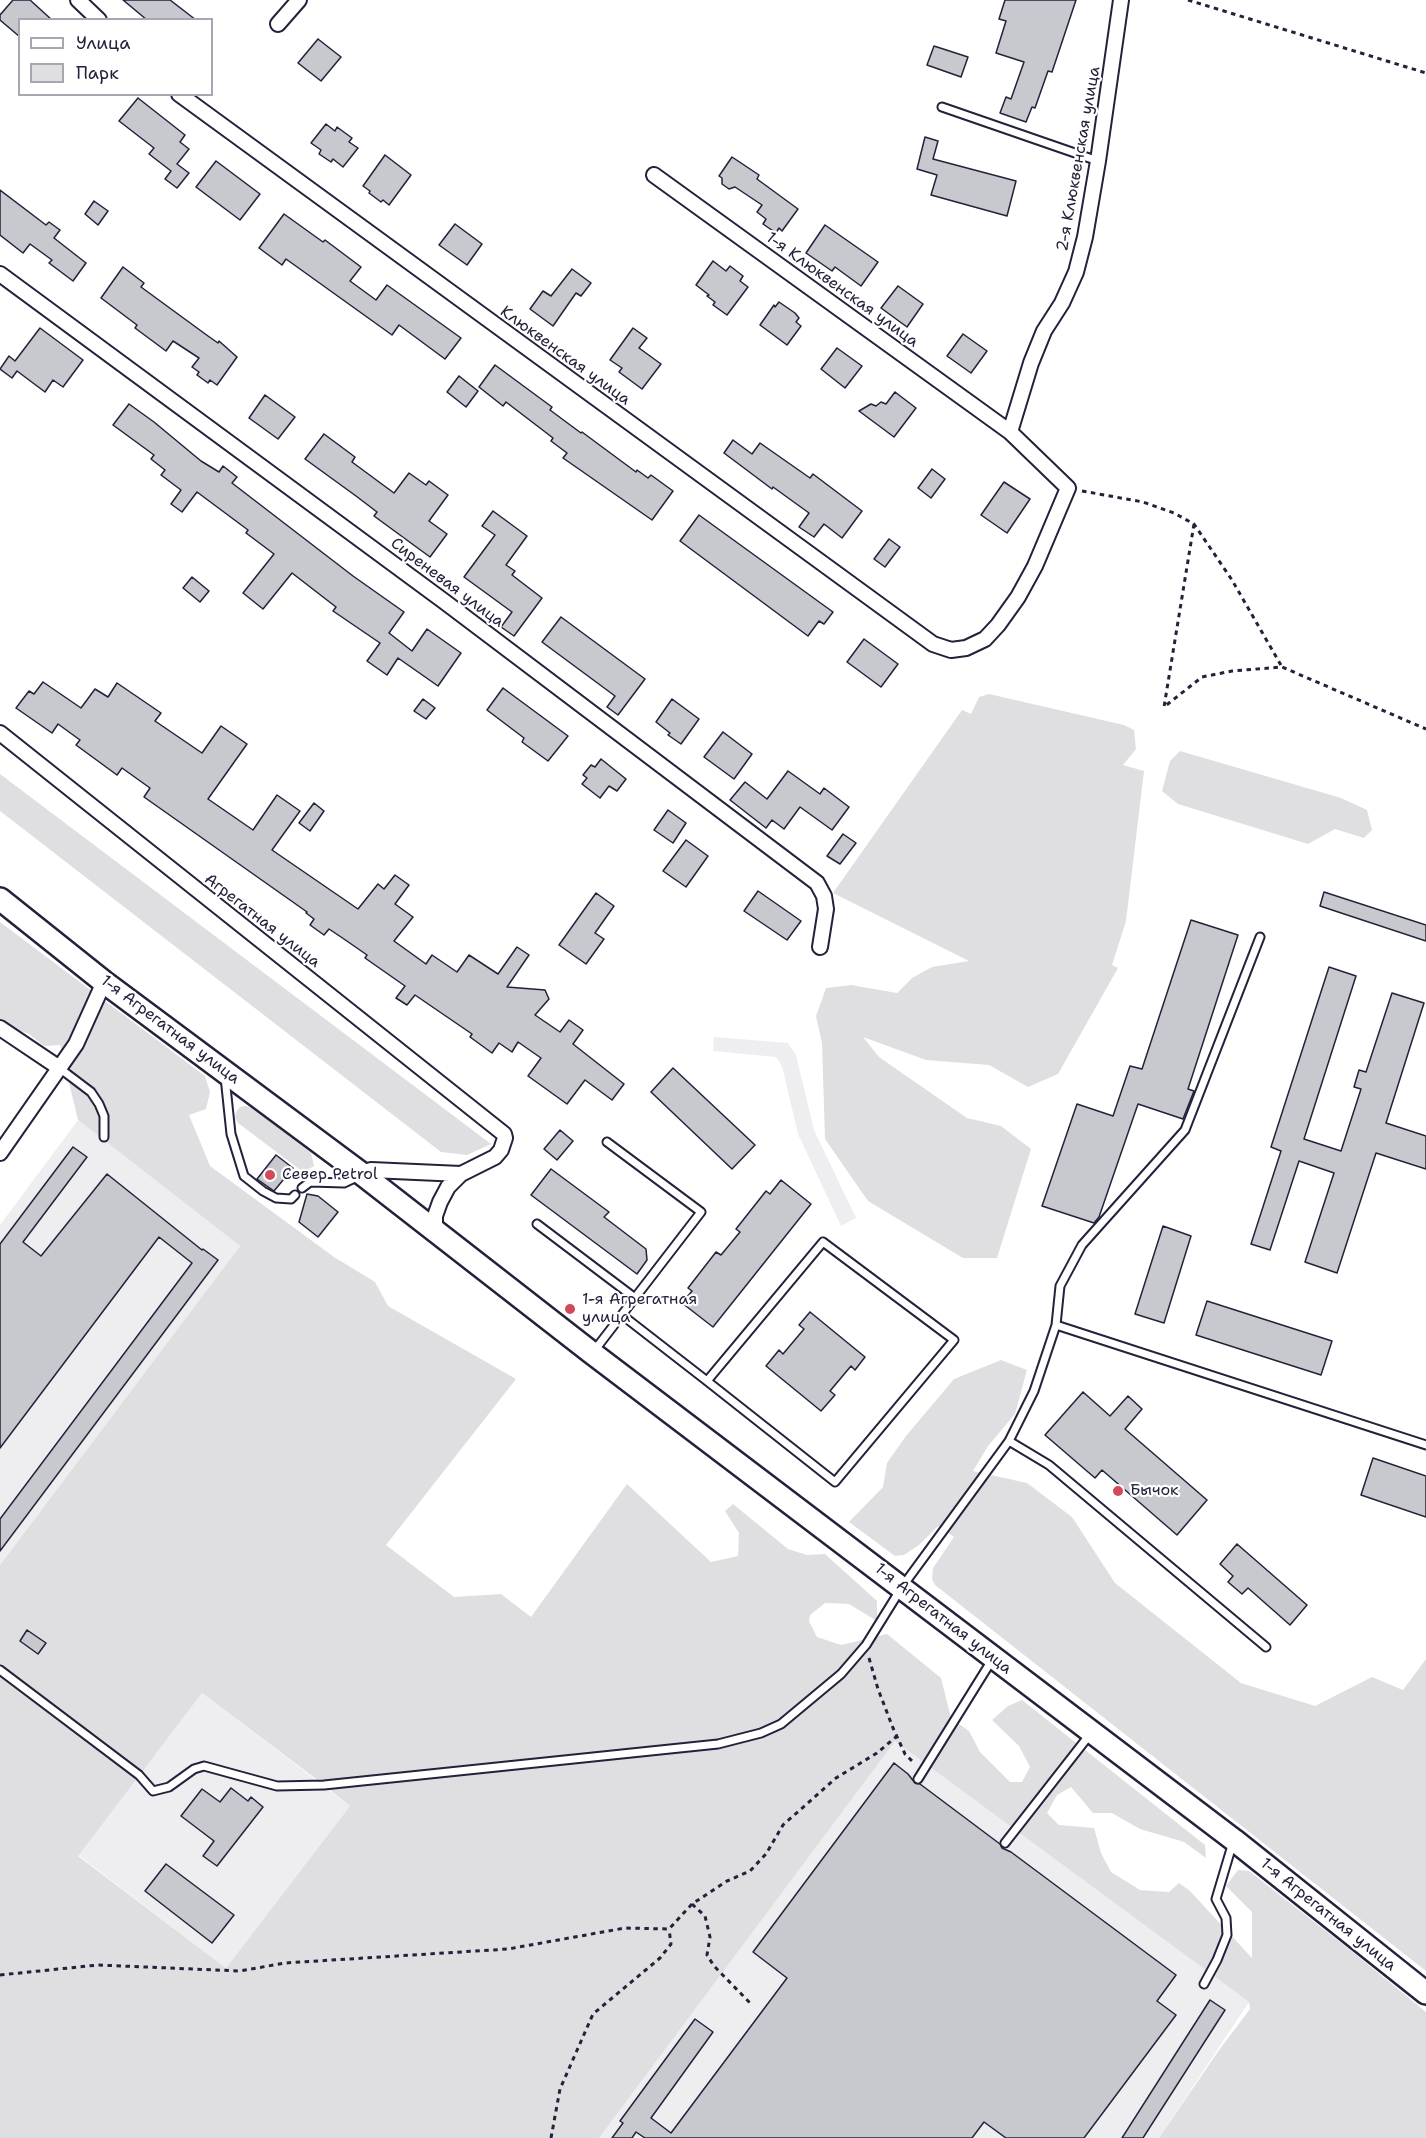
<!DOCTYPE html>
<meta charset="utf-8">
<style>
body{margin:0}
#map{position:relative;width:1426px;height:2138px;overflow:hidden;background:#fff;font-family:"Shantell Sans",sans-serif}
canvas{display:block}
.legend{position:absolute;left:18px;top:18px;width:195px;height:78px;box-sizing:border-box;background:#fff;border:2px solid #a7a7b1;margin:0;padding:8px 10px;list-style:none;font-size:18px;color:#22223b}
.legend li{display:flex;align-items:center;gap:12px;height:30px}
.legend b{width:30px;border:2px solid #a7a7b1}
</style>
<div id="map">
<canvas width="1426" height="2138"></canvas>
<ul class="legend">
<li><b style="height:8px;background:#fff"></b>Улица</li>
<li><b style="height:16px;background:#dfdfe2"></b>Парк</li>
</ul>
</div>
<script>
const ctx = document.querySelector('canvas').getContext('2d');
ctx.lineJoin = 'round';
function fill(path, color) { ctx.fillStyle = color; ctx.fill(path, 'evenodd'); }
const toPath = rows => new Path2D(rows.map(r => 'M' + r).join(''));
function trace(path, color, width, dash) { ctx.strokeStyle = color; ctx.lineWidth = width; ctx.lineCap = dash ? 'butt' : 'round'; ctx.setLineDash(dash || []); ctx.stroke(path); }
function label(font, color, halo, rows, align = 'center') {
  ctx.font = font + ' "Shantell Sans",sans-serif'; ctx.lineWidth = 4.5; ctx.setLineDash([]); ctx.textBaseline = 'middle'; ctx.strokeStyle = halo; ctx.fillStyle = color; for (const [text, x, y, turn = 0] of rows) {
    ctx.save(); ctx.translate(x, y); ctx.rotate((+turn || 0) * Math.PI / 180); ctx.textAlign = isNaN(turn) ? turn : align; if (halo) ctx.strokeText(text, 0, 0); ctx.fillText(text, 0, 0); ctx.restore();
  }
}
fill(toPath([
 [714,1037,788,1043,796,1055,814,1130,856,1218,841,1226,798,1134,782,1066,776,1057,713,1051],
 [78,1120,240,1246,0,1565,0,1225],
 [202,1693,350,1806,226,1968,78,1855],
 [895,1740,1249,2002,1159,2138,599,2138]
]), '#eeeef1');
fill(toPath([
 [989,694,1124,725,1134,730,1136,749,1123,765,1144,771,1126,921,1112,965,1118,968,1058,1074,1028,1087,989,1065,926,1060,863,1037,879,1057,967,1118,1001,1126,1031,1149,997,1258,963,1258,868,1201,825,1139,822,1043,816,1016,826,988,851,985,897,993,912,978,932,967,969,961,833,893,962,710,971,714,979,697],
 [1180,751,1341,798,1367,810,1372,830,1364,838,1335,829,1308,844,1178,804,1162,791,1170,761],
 [0,774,491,1144,467,1155,441,1152,0,811],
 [0,922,205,1076,210,1092,206,1109,189,1115,210,1166,334,1257,375,1282,388,1306,516,1379,386,1545,454,1597,501,1594,531,1617,627,1484,711,1562,738,1556,739,1533,725,1511,733,1504,788,1549,807,1555,825,1554,877,1601,877,1621,849,1604,825,1603,810,1615,809,1621,817,1637,841,1645,887,1634,941,1678,951,1718,969,1731,980,1752,1010,1782,1022,1782,1030,1767,1019,1746,992,1720,1008,1706,1022,1700,1205,1845,1206,1858,1184,1842,1140,1829,1112,1813,1093,1813,1071,1787,1057,1795,1047,1813,1059,1825,1094,1828,1101,1853,1111,1872,1140,1890,1169,1892,1179,1883,1190,1891,1252,1958,1252,1912,1226,1886,1238,1870,1249,1871,1349,1949,1426,2012,1426,2138,1159,2138,1219,2050,1250,2009,1249,2002,895,1741,599,2138,0,2138,0,1565,240,1246,78,1120,60,1045,44,1046,29,1034,0,1023],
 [202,1693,324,1785,350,1806,226,1968,78,1856],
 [244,1106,250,1107,280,1129,311,1153,314,1166,305,1171,299,1169,238,1123,235,1118,236,1112,240,1107],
 [1001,1360,1027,1370,1015,1414,988,1446,973,1471,1027,1483,1072,1517,1115,1583,1241,1683,1315,1706,1372,1677,1403,1690,1426,1659,1426,1971,935,1585,932,1579,933,1568,954,1537,938,1526,919,1545,904,1555,895,1556,849,1522,883,1487,887,1463,906,1436,954,1379]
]), '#dfdfe2');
const building = toPath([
 [13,0,30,0,52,20,20,20,20,37,0,20,0,15,13,0],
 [123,0,170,0,196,20,147,20,123,0],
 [1005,0,1076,0,1052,72,1048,71,1035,108,1032,107,1026,122,1000,113,1006,97,1011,99,1024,62,996,53,1006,21,999,19,1005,0],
 [318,39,341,57,321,81,298,63,318,39],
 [934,46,968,57,961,77,927,65,934,46],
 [138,98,185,135,180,142,189,149,177,164,189,173,177,188,165,179,171,171,149,154,154,148,119,121,138,98],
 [326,124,335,131,337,127,352,138,349,142,358,148,343,167,333,159,331,162,319,154,321,150,311,143,326,124],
 [925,137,938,141,933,159,1016,181,1007,216,931,195,937,175,917,169,925,137],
 [385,155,411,175,389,205,383,200,381,202,369,193,370,191,363,186,385,155],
 [732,157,759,175,757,179,798,209,782,231,779,228,776,233,763,224,766,219,757,212,762,205,735,187,729,189,722,184,722,178,719,176,732,157],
 [216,161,260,194,240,220,196,187,216,161],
 [0,190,46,225,49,222,60,230,54,238,86,263,73,281,49,263,52,260,30,244,23,253,0,235,0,190],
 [94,201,108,211,98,225,85,214,94,201],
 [284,214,323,242,325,240,361,267,350,281,376,300,387,285,461,338,445,359,399,325,392,335,286,259,282,265,259,248,284,214],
 [455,224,482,244,467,265,439,245,455,224],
 [825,225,878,262,861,286,835,267,832,271,806,253,825,225],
 [713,261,726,271,730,266,743,276,740,281,748,287,727,315,713,305,715,302,707,296,709,295,696,285,713,261],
 [123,267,144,283,141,287,208,336,218,343,219,341,237,357,217,385,210,380,208,383,197,375,199,372,192,367,199,358,173,341,166,351,135,328,137,325,101,298,123,267],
 [572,269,591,283,581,296,576,293,553,326,530,309,543,291,551,296,572,269],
 [898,286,923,304,907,327,881,308,898,286],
 [779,302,795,313,799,318,796,322,801,326,787,345,760,325,774,305,775,307,779,302],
 [40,328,83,360,63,387,53,380,45,392,17,371,12,378,0,369,9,356,15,361,40,328],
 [633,328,647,338,639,348,661,364,642,389,619,372,622,368,610,360,633,328],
 [963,334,987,351,971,373,947,356,963,334],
 [837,348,862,366,845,388,821,369,837,348],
 [495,365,552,407,550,410,581,433,582,432,636,472,637,470,648,478,651,475,673,491,652,520,563,458,567,453,551,441,553,438,506,402,503,406,479,387,495,365],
 [459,376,478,391,466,407,447,392,459,376],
 [895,392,916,408,894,437,859,411,871,404,876,406,881,402,886,404,895,392],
 [265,395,295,417,278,439,249,418,265,395],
 [129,404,154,422,201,461,219,472,223,466,237,477,232,483,353,576,404,612,389,633,412,651,427,629,461,653,438,686,398,658,387,675,367,661,380,643,333,611,336,607,292,573,263,609,243,593,274,554,246,533,248,530,197,492,182,512,171,504,181,490,161,475,165,470,151,459,154,455,113,425,129,404],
 [324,434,355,457,352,462,394,493,409,473,426,485,429,481,448,495,429,521,447,534,430,557,374,516,377,512,356,496,305,459,324,434],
 [733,440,752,454,760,443,810,478,813,474,862,511,842,538,824,524,814,537,799,527,809,513,773,487,772,489,724,453,733,440],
 [932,469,945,479,931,498,918,488,932,469],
 [1004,482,1030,499,1007,533,981,515,1004,482],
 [493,511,527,536,506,565,515,571,512,575,542,598,514,636,501,627,512,612,464,577,495,535,482,526,493,511],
 [699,515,833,612,824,624,819,621,808,636,680,541,699,515],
 [889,539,900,547,885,567,874,559,889,539],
 [192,577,209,591,200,602,183,588,192,577],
 [561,617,645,679,618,715,607,707,615,696,542,642,561,617],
 [864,639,898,664,881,687,847,662,864,639],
 [43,682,81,708,95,689,108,697,117,683,161,713,155,721,202,753,221,726,247,744,208,799,253,830,277,795,300,811,272,850,358,909,378,884,384,889,395,875,409,885,395,904,413,917,394,941,426,964,432,955,457,972,469,955,498,974,517,947,529,955,507,987,545,990,549,999,535,1015,560,1032,569,1020,583,1030,573,1044,624,1084,612,1100,585,1080,567,1104,528,1076,541,1058,518,1042,512,1052,499,1043,492,1053,470,1037,472,1034,415,995,407,1005,396,998,405,986,365,958,367,955,341,937,329,929,324,935,310,925,314,919,306,913,307,912,144,797,150,788,122,768,117,775,76,745,80,740,58,724,52,733,16,708,29,691,34,694,43,682],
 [503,688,568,736,548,761,522,742,524,738,487,710,503,688],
 [423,699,435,708,426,719,414,711,423,699],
 [672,699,699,719,681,744,668,735,670,733,656,722,672,699],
 [723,732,752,754,734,779,704,757,723,732],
 [601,759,626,779,617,791,609,786,600,798,582,784,587,778,583,775,591,765,595,767,601,759],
 [788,771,820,794,824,788,849,807,832,830,800,807,784,829,772,820,766,828,730,800,745,782,767,799,788,771],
 [314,803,324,811,310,831,299,823,314,803],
 [668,810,686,823,673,843,654,830,668,810],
 [843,834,856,843,840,864,827,856,843,834],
 [686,840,708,856,686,887,663,871,686,840],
 [758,891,801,921,787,940,744,911,758,891],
 [1324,892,1426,925,1426,941,1320,906,1324,892],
 [596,893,614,906,595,933,604,939,586,964,559,945,596,893],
 [1191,920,1238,935,1188,1089,1194,1091,1183,1119,1138,1104,1099,1217,1094,1223,1042,1206,1077,1104,1113,1116,1130,1066,1142,1069,1191,920],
 [1329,967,1356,976,1304,1139,1341,1151,1361,1089,1354,1087,1359,1070,1366,1072,1392,993,1424,1003,1386,1123,1426,1136,1426,1169,1376,1153,1337,1273,1305,1262,1334,1173,1299,1161,1270,1250,1251,1244,1281,1151,1271,1147,1329,967],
 [673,1068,755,1145,732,1169,651,1092,673,1068],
 [560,1130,573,1141,557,1160,544,1149,560,1130],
 [73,1147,87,1157,23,1242,41,1256,107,1174,202,1250,203,1249,218,1260,0,1551,0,1519,192,1263,159,1237,0,1448,0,1244,73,1147],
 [276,1155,293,1168,274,1191,257,1179,276,1155],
 [551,1169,609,1212,604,1217,646,1249,647,1260,637,1274,531,1195,551,1169],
 [781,1180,811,1204,713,1327,682,1303,692,1291,688,1288,716,1252,721,1255,740,1232,736,1229,766,1191,770,1194,781,1180],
 [307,1194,318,1196,338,1212,318,1237,299,1222,307,1194],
 [1163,1226,1191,1236,1164,1323,1135,1314,1163,1226],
 [1207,1301,1332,1341,1321,1375,1196,1335,1207,1301],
 [810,1312,865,1357,855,1370,851,1366,830,1391,835,1395,821,1411,766,1366,779,1350,783,1354,804,1329,799,1325,810,1312],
 [1083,1392,1110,1416,1128,1396,1142,1409,1125,1429,1207,1500,1177,1535,1102,1470,1095,1478,1045,1435,1083,1392],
 [1373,1458,1426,1476,1426,1517,1361,1495,1373,1458],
 [1237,1544,1307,1605,1290,1625,1248,1588,1242,1594,1228,1582,1233,1576,1220,1564,1237,1544],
 [27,1630,46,1643,38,1654,20,1641,27,1630],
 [894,1763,908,1774,915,1783,920,1784,1000,1844,1002,1848,1011,1852,1176,1975,1157,2001,1176,2015,1084,2138,1006,2138,984,2122,972,2138,645,2138,636,2132,632,2138,612,2138,623,2123,620,2121,695,2019,713,2032,651,2118,671,2133,787,1978,753,1952,894,1763],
 [231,1788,248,1801,251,1797,263,1807,217,1866,203,1856,214,1841,181,1816,202,1789,220,1802,231,1788],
 [166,1864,234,1915,212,1943,145,1891,166,1864],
 [1210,2000,1225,2010,1143,2138,1122,2138,1210,2000]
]);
fill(building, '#c8c8cf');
trace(building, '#22223b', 1.5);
const service = toPath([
 [942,107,1098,161],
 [58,1067,91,1092,99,1104,104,1116,104,1137],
 [225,1077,231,1134,244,1176,263,1191,276,1198,291,1199,295,1195],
 [302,1188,310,1182,344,1183,359,1176],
 [537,1224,635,1298],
 [622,1315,707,1381,835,1482,954,1340,823,1242,707,1381],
 [1056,1325,1426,1445],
 [594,1351,701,1212,607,1142],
 [1009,1441,1049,1465,1266,1647],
 [0,1670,139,1775,153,1791,169,1787,194,1769,204,1766,277,1786,324,1785,718,1744,761,1733,781,1724,841,1674,866,1645,902,1587,1009,1441,1034,1391,1056,1325,1060,1286,1082,1245,1185,1130,1260,937],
 [918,1779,992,1660],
 [1005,1843,1091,1733],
 [1204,1984,1217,1960,1227,1935,1226,1918,1216,1899,1233,1842]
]);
const minor = toPath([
 [78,0,99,20],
 [278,24,299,0],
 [179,94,933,644,951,650,966,648,985,639,998,625,1018,597,1035,566,1068,488,1010,432,1031,363,1044,331,1062,303,1076,272,1085,237,1098,161,1121,0],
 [654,175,1010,432],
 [0,274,445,602,817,883,824,896,826,909,820,947],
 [0,733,504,1134,505,1138,501,1150,495,1157,461,1174,371,1170,362,1174],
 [0,1028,58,1067],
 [0,1153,76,1044,104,982],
 [435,1232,435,1216,440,1202,448,1187,461,1174]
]);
const primary = toPath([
 [0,899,104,982,362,1174,592,1353,1234,1840,1426,1993]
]);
trace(service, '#22223b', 11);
trace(minor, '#22223b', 18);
trace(primary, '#22223b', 26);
trace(toPath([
 [1188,0,1426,73],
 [1082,491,1143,502,1174,513,1194,524,1232,580,1282,667],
 [1194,524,1164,707,1202,677,1232,671,1282,667,1426,729],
 [869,1658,878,1689,893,1728,905,1754,915,1764],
 [692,1904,705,1916,710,1937,707,1955,714,1966,752,2005],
 [0,1975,98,1965,240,1971,285,1963,508,1949,625,1928,669,1929,692,1904,727,1881,750,1871,766,1854,783,1825,836,1778,877,1753,897,1736],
 [551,2138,560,2089,593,2014,660,1958,671,1944,669,1929]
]), '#22223b', 3, [4.5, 4.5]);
trace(service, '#fff', 7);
trace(minor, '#fff', 14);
trace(primary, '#fff', 21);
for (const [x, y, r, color] of [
 [270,1175,6,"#d1495b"],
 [570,1309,6,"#d1495b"],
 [1118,1491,6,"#d1495b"]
]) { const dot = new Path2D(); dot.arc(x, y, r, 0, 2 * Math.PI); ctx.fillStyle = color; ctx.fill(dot); trace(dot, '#fff', 2); }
label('16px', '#22223b', '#fff', [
 ["2-я Клюквенская улица",1079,159,-80],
 ["1-я Клюквенская улица",842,290,36],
 ["Клюквенская улица",565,356,36],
 ["Сиреневая улица",447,583,37],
 ["Агрегатная улица",262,921,38],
 ["1-я Агрегатная улица",170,1030,37],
 ["1-я Агрегатная улица",943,1619,38],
 ["1-я Агрегатная улица",1328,1915,39]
]);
label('16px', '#22223b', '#fff', [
 ["Север Petrol",282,1175],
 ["1-я Агрегатная",582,1300],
 ["улица",582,1318],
 ["Бычок",1130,1491]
], 'left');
</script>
